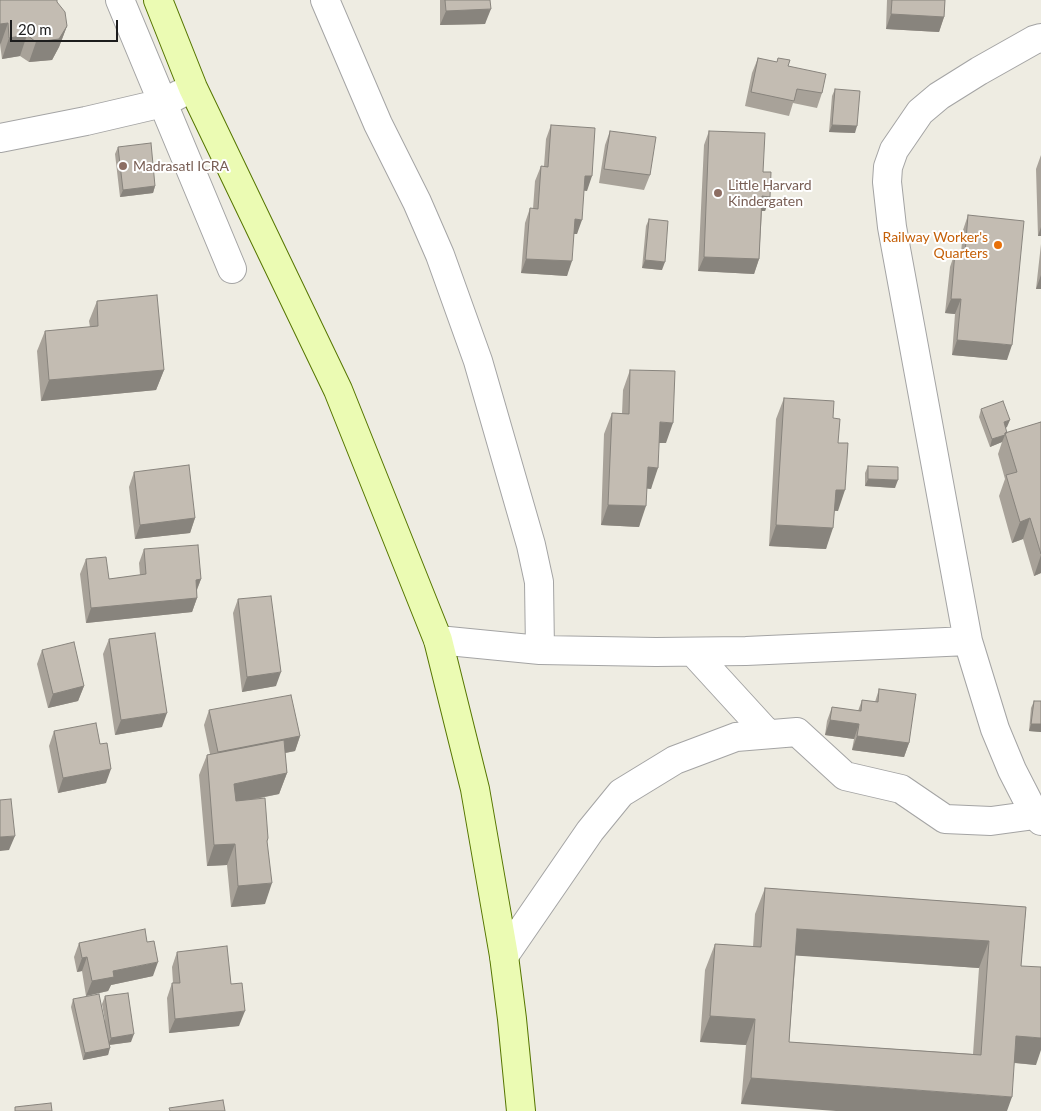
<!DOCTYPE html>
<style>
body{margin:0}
#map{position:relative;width:1041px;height:1111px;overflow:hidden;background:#eeece2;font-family:Lato,sans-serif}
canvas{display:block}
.scale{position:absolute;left:10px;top:20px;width:108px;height:22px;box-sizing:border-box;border:2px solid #1d1d1d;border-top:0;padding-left:6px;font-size:15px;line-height:18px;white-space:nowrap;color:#1d1d1d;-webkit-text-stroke:4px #fff;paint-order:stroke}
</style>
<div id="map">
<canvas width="1041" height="1111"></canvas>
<div class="scale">20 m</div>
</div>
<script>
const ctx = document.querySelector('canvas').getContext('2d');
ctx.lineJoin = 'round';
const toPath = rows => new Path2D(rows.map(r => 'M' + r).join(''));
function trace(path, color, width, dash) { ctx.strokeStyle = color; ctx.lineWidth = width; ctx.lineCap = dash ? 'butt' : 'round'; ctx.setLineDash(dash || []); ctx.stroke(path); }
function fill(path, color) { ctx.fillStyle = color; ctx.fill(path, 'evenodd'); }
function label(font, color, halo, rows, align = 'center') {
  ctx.font = font + ' Lato,sans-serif'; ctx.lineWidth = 4; ctx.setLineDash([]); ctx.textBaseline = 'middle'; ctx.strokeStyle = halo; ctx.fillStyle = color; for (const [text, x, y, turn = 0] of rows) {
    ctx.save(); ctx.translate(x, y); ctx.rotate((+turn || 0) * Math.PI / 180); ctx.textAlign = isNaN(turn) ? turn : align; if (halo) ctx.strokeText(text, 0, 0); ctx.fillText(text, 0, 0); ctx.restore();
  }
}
const street = toPath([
 [120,0,232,269],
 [325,0,378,124,417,202,440,255,478,361,531,545,539,582,540,650],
 [1041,38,1034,40,979,71,939,96,920,112,894,150,888,167,887,182,892,227,968,641,995,729,1012,770,1035,815,1041,821],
 [0,138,86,121,163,103,180,94],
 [438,640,540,650,656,652,746,651,968,641],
 [693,652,768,734],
 [504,956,590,831,621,793,675,760,736,737,797,732,845,776,901,789,945,819,991,821,1035,815]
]);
const secondary = toPath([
 [158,0,193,88,338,390,438,640,475,789,504,956,512,1019,521,1111]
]);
trace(street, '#a4a4a4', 30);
trace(secondary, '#567601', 30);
trace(street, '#fff', 28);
trace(secondary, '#ebfbb3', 28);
fill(toPath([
 [0,0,57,2,67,26,59,47,52,60,29,62,20,56,2,59,0,44],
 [440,0,490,0,485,24,440,25],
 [887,0,945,0,944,17,939,32,886,29],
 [758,58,788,66,822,93,817,108,793,103,789,116,745,106,752,73],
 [835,89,855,133,829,132,832,96],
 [551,125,587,191,584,190,577,234,574,234,567,276,521,273,525,223,530,208,533,209,535,181,541,166,544,166,546,139],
 [610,131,650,175,644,190,599,183,605,145],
 [709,131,763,172,770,197,765,211,762,211,759,259,754,274,698,271,704,145],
 [118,147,155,186,153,193,120,197,115,154],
 [1041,155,1041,236,1038,236,1036,169],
 [968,215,1007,360,952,355,955,314,945,313,950,267,955,252,961,253,963,230],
 [649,219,662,270,642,268,646,226],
 [1041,244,1041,289,1036,289],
 [97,301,164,370,156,390,41,401,37,351,45,331,90,327,89,321],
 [630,370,666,443,659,443,651,489,647,488,639,527,601,525,604,434,612,413,622,414,623,390],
 [784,398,833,418,838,443,838,511,834,511,826,549,769,546,776,419],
 [981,409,1007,427,1005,428,1007,433,1041,422,1041,573,1034,576,1023,539,1012,543,999,496,1005,479,998,454,1002,442,990,447,979,417],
 [868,466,895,488,865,486,865,473],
 [134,472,195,518,190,533,135,539,129,487],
 [144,549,201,579,197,590,197,598,192,612,86,623,80,574,86,559,109,579,140,575,139,563],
 [238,599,276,686,242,692,233,613],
 [109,639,162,727,115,735,103,654],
 [42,650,84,686,78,701,48,708,37,664],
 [879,689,909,743,904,757,852,750,854,739,825,735,827,721,832,707,858,711,862,700,875,702],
 [1034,701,1041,701,1041,732,1029,731,1031,708],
 [209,710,300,736,295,751,285,753,287,773,279,794,251,800,268,838,267,842,265,904,231,907,227,865,207,866,199,775,207,755,210,754,204,725],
 [54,731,106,783,58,793,49,746],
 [765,888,1026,907,1021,966,1036,1065,1014,1063,741,1104,746,1045,700,1042,705,970,715,944,753,947,755,914],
 [796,955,979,968,973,1054,789,1042],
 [79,943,153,976,111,985,108,991,86,996,82,971,77,972,74,957],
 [177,952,231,984,239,1026,169,1033,167,998,172,983,173,983,172,967],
 [105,996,131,1042,110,1045,108,1055,83,1060,71,1007,73,999,105,1021,102,1004]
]), '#a8a299');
fill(toPath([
 [491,9,485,24,440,25,446,11],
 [891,14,944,17,939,32,886,29],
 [8,23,1,43,0,44,0,24],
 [67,26,59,47,52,60,29,62,36,42],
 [27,35,20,56,2,59,9,38],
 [832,125,857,126,855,133,829,132],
 [585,176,592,176,587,191,579,190],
 [155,186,153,193,120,197,123,190],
 [762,196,770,197,765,211,757,211],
 [575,219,582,220,577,234,569,234],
 [1041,227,1041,236,1038,236],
 [704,257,759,259,754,274,698,271],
 [526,259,572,261,567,276,521,273],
 [645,260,665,262,662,270,642,268],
 [1041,275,1041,289,1036,289],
 [951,299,961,299,955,314,945,313],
 [957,340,1012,345,1007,360,952,355],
 [164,370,156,390,41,401,49,380],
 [1010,420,1007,427,1001,430,1004,422],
 [660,422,673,423,666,443,653,443],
 [1005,435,1002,442,990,447,992,439],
 [648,467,658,468,651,489,641,488],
 [868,479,898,480,895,488,865,486],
 [836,490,845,490,838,511,828,510],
 [608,505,646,506,639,527,601,525],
 [195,518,190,533,135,539,140,525],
 [1030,518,1023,539,1012,543,1020,522],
 [776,525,833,528,826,549,769,546],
 [1041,555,1041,573,1034,576],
 [201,579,195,594,196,580],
 [197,598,192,612,86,623,91,608],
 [281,672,276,686,242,692,247,677],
 [84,686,78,701,48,708,53,694],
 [167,713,162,727,115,735,121,720],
 [830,720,859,724,854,739,825,735],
 [1031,724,1041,724,1041,732,1029,731],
 [300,736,295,751,213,767,218,752],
 [857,736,909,743,904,757,852,750],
 [111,769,106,783,58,793,63,778],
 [287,773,279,794,227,804,234,784],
 [15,836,9,850,0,851,0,837],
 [235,844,227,865,207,866,214,845],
 [272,883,265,904,231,907,238,886],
 [797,929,989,941,979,968,788,955],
 [87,957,82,971,77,972,82,958],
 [158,962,153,976,111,985,108,991,86,996,92,981,113,971],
 [245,1011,239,1026,169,1033,175,1019],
 [710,1016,755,1019,746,1045,700,1042],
 [134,1034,131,1042,108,1045,111,1038],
 [1016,1036,1041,1038,1041,1050,1036,1065,1007,1062],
 [110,1048,108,1055,83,1060,85,1053],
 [751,1078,1012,1097,1007,1111,836,1111,741,1104]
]), '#88847d');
const building = toPath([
 [0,0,57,0,57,2,65,12,67,26,59,39,36,42,27,35,9,38,8,23,0,24,0,0],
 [445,0,490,0,491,9,446,11,445,0],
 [892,0,945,0,944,17,891,14,892,0],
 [758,58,777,62,778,58,790,60,788,66,826,74,822,93,797,89,794,101,751,92,758,58],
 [835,89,860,91,857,126,832,125,835,89],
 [551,125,595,128,592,176,585,176,582,220,575,219,572,261,526,259,530,208,538,209,541,166,548,167,551,125],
 [610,131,656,137,650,175,604,169,610,131],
 [709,131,765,133,763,172,771,172,770,197,762,196,759,259,704,257,709,131],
 [151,143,155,186,123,190,118,147,151,143],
 [968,215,1024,221,1012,345,957,340,961,299,951,299,955,252,965,253,968,215],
 [649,219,668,221,665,262,645,260,649,219],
 [157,295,164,370,49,380,45,331,98,326,97,301,157,295],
 [630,370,675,371,673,423,660,422,658,468,648,467,646,506,608,505,612,413,629,414,630,370],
 [784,398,834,401,833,418,840,419,838,443,848,443,845,490,836,490,833,528,776,525,784,398],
 [1003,401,1010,420,1004,422,1007,433,1005,433,1005,435,992,439,981,409,1003,401],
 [1041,422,1041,554,1030,518,1020,522,1006,475,1017,472,1005,433,1041,422],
 [189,465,195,518,140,525,134,472,189,465],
 [868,466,898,467,898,480,868,479,868,466],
 [198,545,201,579,196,580,197,598,91,608,86,559,106,557,109,579,146,574,144,549,198,545],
 [271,596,281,672,247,677,238,599,271,596],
 [155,633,167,713,121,720,109,639,155,633],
 [74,642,84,686,53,694,42,650,74,642],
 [879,689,916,694,909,743,857,736,859,724,830,720,832,707,861,711,862,700,878,702,879,689],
 [291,695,300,736,218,752,209,710,291,695],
 [1034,701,1041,701,1041,724,1031,724,1034,701],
 [96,723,100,744,107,743,111,769,63,778,54,731,96,723],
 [284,740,287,773,234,784,236,801,265,798,268,838,267,841,272,883,238,886,235,844,214,845,207,755,284,740],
 [11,799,15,836,0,837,0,800,11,799],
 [765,888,1026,907,1021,966,1041,967,1041,1038,1016,1036,1012,1097,751,1078,755,1019,710,1016,715,944,761,947,765,888],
 [797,929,989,941,981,1055,789,1042,797,929],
 [145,929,147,942,154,941,158,962,113,971,114,977,92,981,87,957,82,958,79,943,145,929],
 [227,946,231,984,242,983,245,1011,175,1019,172,983,180,983,177,952,227,946],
 [128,993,134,1034,111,1038,105,996,128,993],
 [99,994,110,1048,85,1053,73,999,99,994],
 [223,1100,225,1111,170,1111,169,1108,223,1100],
 [51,1103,52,1111,15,1111,15,1107,51,1103]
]);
fill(building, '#c3bcb2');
trace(building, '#88847d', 1);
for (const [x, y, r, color] of [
 [123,166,5,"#8d6e63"],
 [718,193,5,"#8d6e63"],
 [998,245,5,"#e8710a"]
]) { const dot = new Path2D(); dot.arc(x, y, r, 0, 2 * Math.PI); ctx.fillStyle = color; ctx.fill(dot); trace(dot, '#fff', 2); }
label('14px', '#785e54', '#fff', [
 ["Madrasatl ICRA",133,166],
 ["Little Harvard",728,185],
 ["Kindergaten",728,201]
], 'left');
label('14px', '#c56008', '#fff', [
 ["Railway Worker's",988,237],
 ["Quarters",988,253]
], 'right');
</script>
